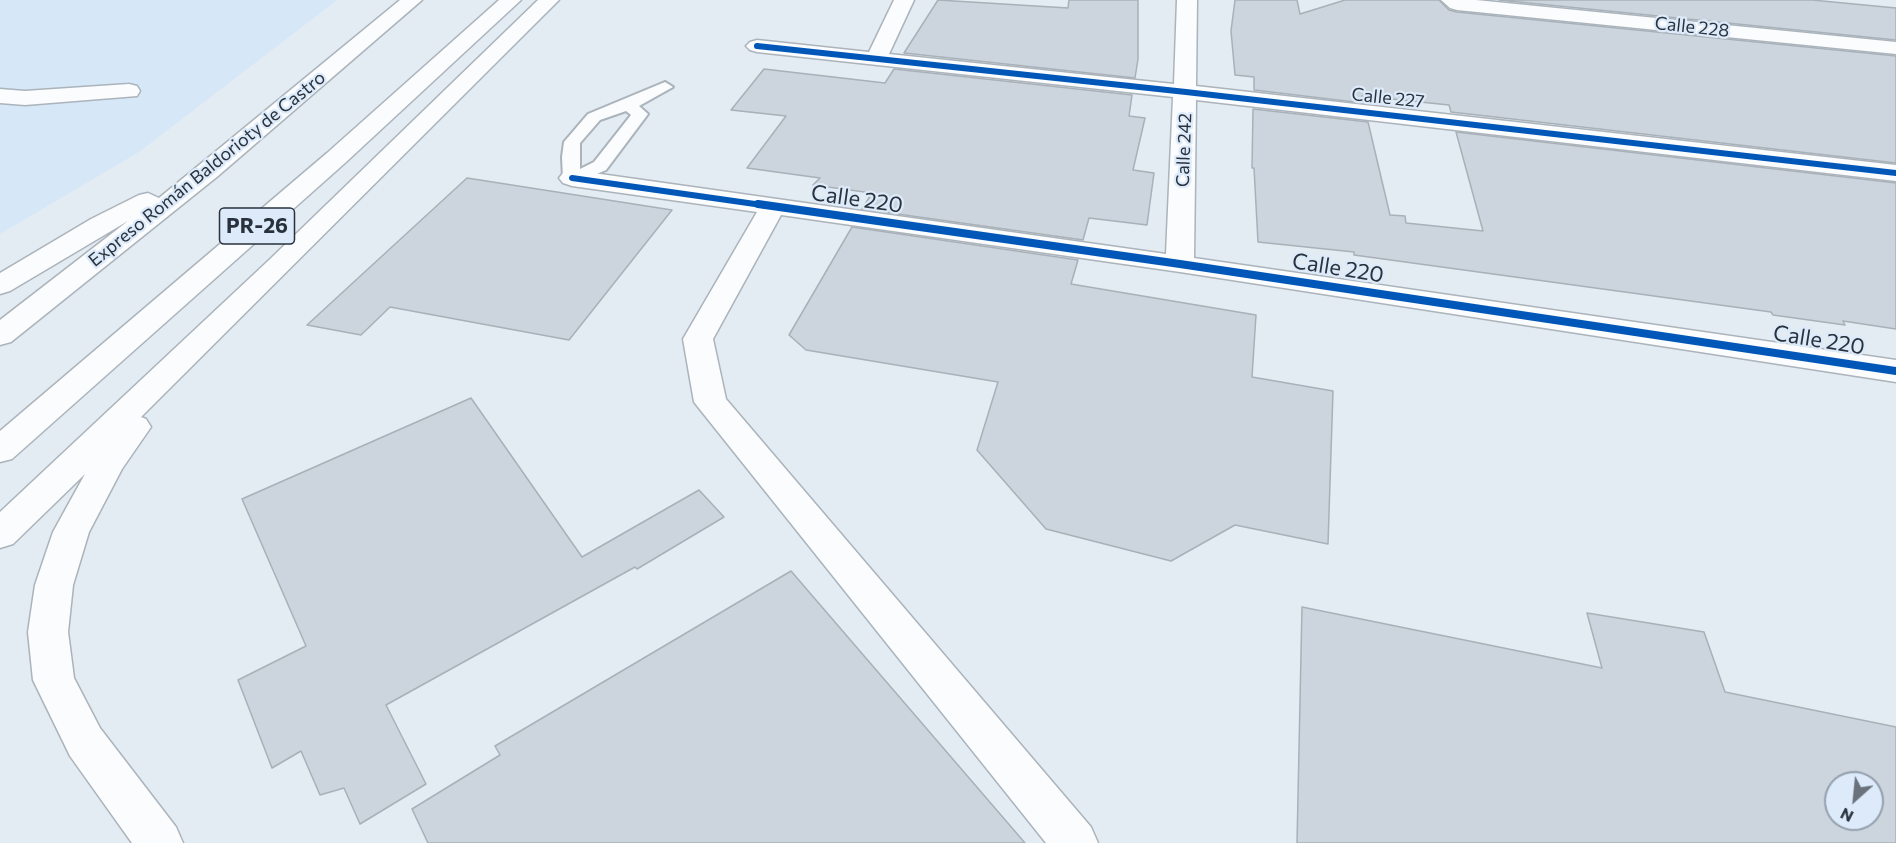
<!DOCTYPE html>
<meta charset="utf-8">
<style>
body{margin:0}
#map{position:relative;width:1896px;height:843px;overflow:hidden;background:#e3ebf3;font-family:Commissioner,sans-serif}
canvas{display:block}
.north{position:absolute;left:1824px;top:771px;width:60px;height:60px;box-sizing:border-box;background:#dceafa;border:2px solid #94a0ae;border-radius:50%;rotate:207deg;font-size:16px;font-weight:700;line-height:24px;text-align:center;color:#29323c}
.north::after{content:'';display:block;margin:auto;width:21px;height:27px;background:#6a737c;clip-path:polygon(50% 0,100% 100%,50% 72%,0 100%)}
</style>
<div id="map">
<canvas width="1896" height="843"></canvas>
<div class="north">N</div>
</div>
<script>
const ctx = document.querySelector('canvas').getContext('2d');
ctx.lineJoin = 'round';
function fill(path, color) { ctx.fillStyle = color; ctx.fill(path, 'evenodd'); }
const toPath = rows => new Path2D(rows.map(r => 'M' + r).join(''));
function trace(path, color, width, dash) { ctx.strokeStyle = color; ctx.lineWidth = width; ctx.lineCap = dash ? 'butt' : 'round'; ctx.setLineDash(dash || []); ctx.stroke(path); }
function label(font, color, halo, rows, align = 'center') {
  ctx.font = font + ' Commissioner,sans-serif'; ctx.lineWidth = 4.5; ctx.setLineDash([]); ctx.textBaseline = 'middle'; ctx.strokeStyle = halo; ctx.fillStyle = color; for (const [text, x, y, turn = 0] of rows) {
    ctx.save(); ctx.translate(x, y); ctx.rotate((+turn || 0) * Math.PI / 180); ctx.textAlign = isNaN(turn) ? turn : align; if (halo) ctx.strokeText(text, 0, 0); ctx.fillText(text, 0, 0); ctx.restore();
  }
}
fill(toPath([
 [0,0,337,0,139,152,0,234]
]), '#d6e7f8');
const building = toPath([
 [938,0,1068,8,1069,0,1138,0,1138,59,1135,78,904,53,938,0],
 [1235,0,1297,0,1300,14,1345,0,1439,0,1449,10,1457,12,1896,56,1896,163,1451,112,1449,105,1362,96,1363,103,1254,90,1254,77,1235,75,1231,31,1235,0],
 [1499,0,1812,0,1896,8,1896,40,1499,0],
 [764,69,885,83,894,69,1132,95,1129,116,1145,118,1133,170,1154,173,1147,225,1089,218,1083,240,862,209,872,193,813,185,820,178,747,168,786,116,731,110,764,69],
 [1253,109,1368,122,1390,215,1405,216,1406,223,1483,231,1456,132,1896,183,1896,329,1843,321,1845,325,1773,315,1771,312,1354,255,1354,252,1258,242,1254,168,1252,168,1253,109],
 [467,178,672,210,569,340,390,307,361,335,307,325,467,178],
 [852,227,1078,260,1071,284,1256,315,1252,377,1333,391,1328,544,1235,525,1171,561,1046,529,977,450,998,382,806,350,789,335,852,227],
 [471,398,582,557,699,490,724,517,637,569,635,567,386,705,426,784,360,824,344,788,320,795,301,751,272,768,238,680,306,646,242,499,471,398],
 [791,571,1025,843,428,843,412,809,500,755,495,746,791,571],
 [1302,607,1602,668,1587,613,1704,632,1725,692,1896,727,1896,843,1297,843,1302,607],
 [1836,783,1872,783,1872,819,1836,819,1836,783]
]);
fill(building, '#ccd4dd');
trace(building, '#a8b0b8', 1.5);
const service = toPath([
 [665,82,673,87,639,106,648,114,606,170,578,182,566,182,563,178,562,157,564,142,588,114,665,82],
 [626,111,631,115,594,162,580,169,580,143,600,120,626,111]
]);
const minor = toPath([
 [894,0,914,0,889,54,1174,84,1177,0,1197,0,1196,86,1896,165,1896,181,1196,100,1194,258,1896,360,1896,382,1180,272,781,215,713,339,726,399,1091,827,1098,843,1046,843,694,402,683,339,757,212,572,186,563,183,559,178,563,173,572,170,1166,254,1173,97,757,52,750,50,746,46,750,42,757,40,869,52,894,0],
 [1441,0,1476,0,1896,42,1896,54,1457,10,1450,8,1441,0],
 [129,84,137,86,140,91,137,96,25,105,0,103,0,89,25,91,129,84]
]);
const motorway = toPath([
 [400,0,422,0,218,176,11,342,0,345,0,320,128,221,10,291,0,294,0,273,91,219,139,195,148,193,159,198,400,0],
 [499,0,521,0,345,163,12,459,0,462,0,431,327,153,499,0],
 [538,0,559,0,141,417,146,419,151,427,122,469,89,532,73,585,68,632,74,678,100,728,176,827,183,843,132,843,70,756,33,680,28,632,35,585,53,532,85,474,13,544,0,548,0,512,268,261,538,0]
]);
trace(service, '#abb3bb', 4);
trace(minor, '#abb3bb', 3);
trace(motorway, '#abb3bb', 3);
fill(service, '#fbfcfd');
fill(minor, '#fbfcfd');
fill(motorway, '#fbfcfd');
trace(toPath([
 [757,46,1186,92,1896,173],
 [572,178,769,206]
]), '#0057b8', 6);
trace(toPath([
 [758,204,1180,264,1896,371]
]), '#0057b8', 8);
label('18px', '#29323c', '#dceafa', [
 ["Calle 228",1692,27,6],
 ["Calle 227",1388,98,6],
 ["Calle 242",1184,150,-88],
 ["Expreso Román Baldorioty de Castro",207,169,-39]
]);
for (const [x, y, w] of [
 [257,226,75]
]) { const box = new Path2D(); box.roundRect(x - w / 2, y - 18, w, 36, 4.5); ctx.fillStyle = '#dceafa'; ctx.fill(box); trace(box, '#29323c', 1.5); }
label('bold 21px', '#29323c', null, [
 ["PR-26",257,226]
]);
label('22px', '#29323c', '#dceafa', [
 ["Calle 220",857,199,8],
 ["Calle 220",1338,268,9],
 ["Calle 220",1819,340,9]
]);
</script>
